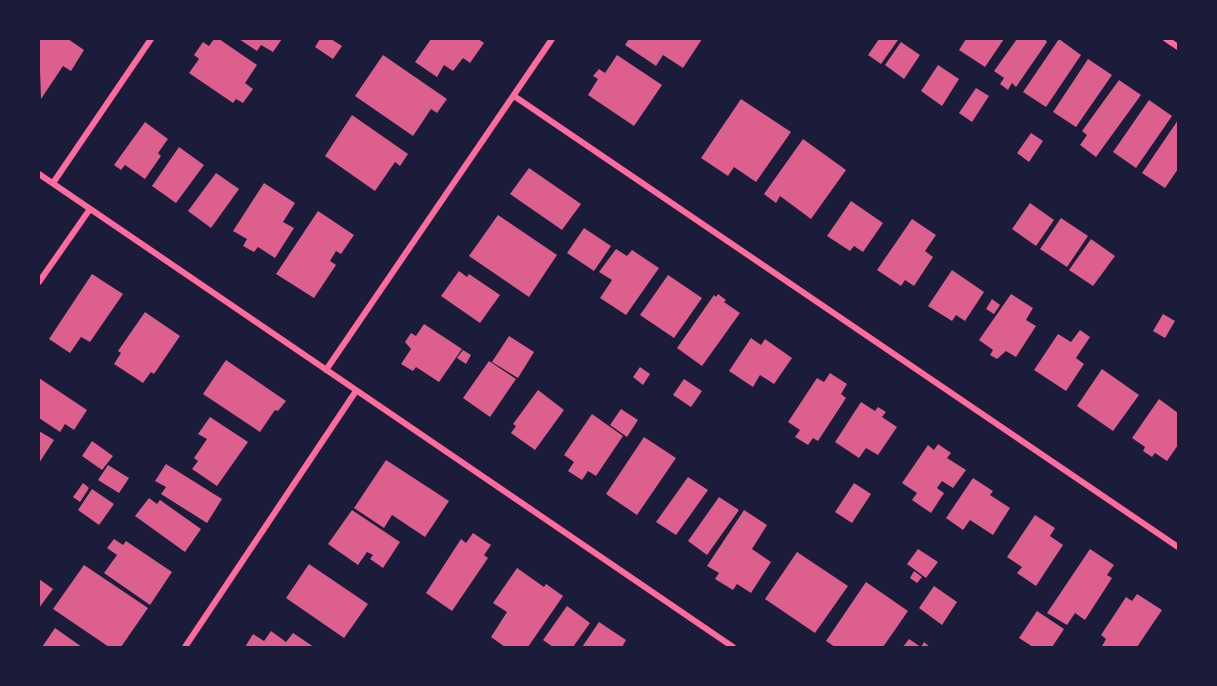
<!DOCTYPE html>
<style>
body{margin:0}
#map{position:relative;width:1217px;height:686px;overflow:hidden;background:#1b1b3a;font-family:"Work Sans",sans-serif}
canvas{display:block}
.frame{position:absolute;inset:0;border:40px solid #1b1b3a;pointer-events:none}
</style>
<div id="map">
<canvas width="1217" height="686"></canvas>
<div class="frame"></div>
</div>
<script>
const ctx = document.querySelector('canvas').getContext('2d');
ctx.lineJoin = 'round';
function fill(path, color) { ctx.fillStyle = color; ctx.fill(path, 'evenodd'); }
const toPath = rows => new Path2D(rows.map(r => 'M' + r).join(''));
function trace(path, color, width, dash) { ctx.strokeStyle = color; ctx.lineWidth = width; ctx.lineCap = dash ? 'butt' : 'round'; ctx.setLineDash(dash || []); ctx.stroke(path); }
fill(toPath([
 [41,39,68,39,84,50,71,71,63,66,41,99,39,42],
 [214,39,219,39,257,65,245,83,253,89,243,103,236,99,233,103,189,73,199,59,194,55,203,42,209,46],
 [239,39,282,39,273,52,261,45,257,51],
 [320,39,331,39,342,46,333,59,315,47],
 [431,39,478,39,484,43,470,63,463,58,453,71,444,65,437,77,415,62],
 [629,39,702,39,683,68,663,55,656,66,625,45],
 [879,39,898,40,881,64,868,55],
 [966,39,1004,39,985,67,959,50],
 [1017,39,1045,39,1047,42,1016,87,1012,83,1008,90,1000,84,1004,78,994,71],
 [1059,39,1081,55,1046,107,1023,92],
 [901,42,920,55,904,79,885,65],
 [383,55,447,99,437,113,431,109,413,136,355,96],
 [617,55,662,85,634,126,588,95,598,79,593,76,599,69,605,73],
 [1088,59,1112,75,1076,127,1053,112],
 [938,65,959,79,942,106,921,91],
 [1119,80,1141,95,1096,157,1080,145,1087,135,1082,131],
 [976,88,989,96,972,122,959,113],
 [741,99,791,132,756,182,734,167,728,176,701,158],
 [1149,100,1172,116,1136,168,1113,152],
 [352,115,408,154,400,166,395,162,375,191,325,156],
 [1178,120,1178,169,1165,188,1142,173],
 [145,122,168,139,158,153,161,156,145,179,125,165,121,170,114,165],
 [1031,133,1043,141,1029,162,1017,153],
 [803,139,846,170,811,219,780,196,776,203,764,194],
 [179,147,204,165,176,203,152,186],
 [529,168,581,204,562,230,510,194],
 [216,173,239,189,211,228,188,211],
 [264,183,295,203,283,222,294,228,275,258,258,247,254,252,243,246,247,239,233,231],
 [851,201,883,223,863,252,854,246,850,251,827,236],
 [1030,203,1054,220,1036,246,1012,229],
 [318,211,354,235,341,254,336,251,330,261,336,265,314,298,276,274],
 [498,215,557,255,529,297,469,256],
 [1061,218,1088,236,1067,267,1040,249],
 [912,219,936,235,925,251,933,257,914,286,905,280,901,286,877,270],
 [584,228,611,246,594,271,567,253],
 [1091,239,1115,256,1093,286,1069,270],
 [616,249,627,256,632,250,659,268,626,315,600,298,612,280,599,272],
 [952,270,984,292,965,321,956,315,952,321,928,306],
 [459,271,467,277,469,274,500,295,480,323,441,296],
 [92,274,123,294,90,342,81,337,70,353,49,339],
 [668,275,702,298,674,338,640,315],
 [718,294,726,300,724,302,740,313,702,366,677,348,714,295,716,297],
 [1011,294,1033,308,1026,320,1036,326,1016,357,1006,351,997,359,990,355,993,350,979,340],
 [992,299,1000,305,994,314,986,309],
 [145,312,180,336,154,374,151,372,143,383,114,364,121,353,118,351],
 [1163,314,1175,321,1165,338,1153,331],
 [424,324,462,349,439,382,416,367,413,371,401,364,411,349,405,342,411,333,416,336],
 [1080,330,1090,337,1076,358,1084,364,1066,391,1034,370,1058,334,1071,342],
 [509,336,534,352,518,378,492,362],
 [751,338,761,345,765,339,792,358,774,384,760,375,753,387,729,371],
 [463,350,471,355,466,364,457,358],
 [226,360,286,401,278,411,275,410,260,432,203,394],
 [489,361,516,379,490,417,463,398],
 [640,367,650,374,643,385,633,377],
 [1102,369,1139,395,1113,431,1077,406],
 [830,373,847,384,841,394,846,398,818,441,813,438,808,445,795,437,800,430,788,422,817,378,824,382],
 [39,378,87,410,74,430,65,424,60,432,39,418],
 [684,379,702,391,691,407,673,395],
 [538,390,564,410,535,450,511,433,516,426,513,424],
 [1159,399,1178,413,1178,445,1167,461,1155,453,1152,457,1143,451,1145,447,1132,438],
 [861,402,875,411,878,407,886,412,882,417,897,427,878,455,866,448,859,458,835,442],
 [621,409,638,420,627,437,610,425],
 [592,414,623,436,596,476,588,471,582,480,568,471,574,462,564,455],
 [210,417,248,442,217,486,192,469,198,461,194,458,207,439,198,434],
 [39,431,54,440,39,463],
 [644,437,676,458,637,515,606,494],
 [92,441,113,456,102,470,82,456],
 [938,444,951,453,947,458,966,470,953,488,942,481,937,488,944,493,931,513,912,500,917,493,902,483,928,445,934,450],
 [386,460,449,501,425,537,392,515,384,528,354,508],
 [166,464,222,499,207,523,161,494,166,487,155,481],
 [108,465,129,478,119,493,98,480],
 [688,477,708,490,676,535,656,522],
 [973,478,993,491,990,495,1010,508,993,535,970,520,963,530,946,518],
 [83,483,89,488,80,502,73,497],
 [854,483,871,494,852,523,835,512],
 [92,489,114,504,99,525,78,510],
 [719,497,739,510,707,555,688,541],
 [149,498,157,504,160,500,201,529,185,552,135,516],
 [352,510,400,542,383,568,370,559,373,555,367,552,358,565,328,544],
 [744,510,767,525,752,549,771,562,751,593,737,584,733,590,715,579,719,573,707,566],
 [1035,515,1055,528,1050,536,1063,545,1036,586,1017,573,1022,567,1007,557],
 [473,533,491,545,484,555,488,558,452,611,426,593,461,539,466,543],
 [114,539,123,545,126,541,172,572,150,605,104,573,117,555,107,548],
 [918,549,938,562,926,578,907,564],
 [1090,549,1114,565,1107,575,1112,578,1085,620,1075,613,1067,625,1047,613],
 [797,552,848,586,815,633,765,599],
 [309,564,368,604,344,638,286,598],
 [84,565,148,608,121,647,109,647,53,609],
 [517,568,544,587,546,584,563,596,528,647,505,647,491,637,507,612,493,603],
 [914,571,922,577,917,583,910,578],
 [39,579,53,589,39,608],
 [866,582,908,611,883,647,835,647,826,641],
 [934,586,957,602,942,625,919,608],
 [1137,594,1162,610,1137,647,1102,646,1106,639,1101,635,1126,597,1132,601],
 [567,606,590,623,573,647,553,647,543,640],
 [1037,611,1064,629,1052,647,1033,647,1019,638],
 [599,622,626,640,622,647,582,647],
 [55,628,82,647,42,647],
 [271,631,286,642,293,633,314,647,245,647,253,634,264,641],
 [909,639,921,647,924,642,930,647,903,647]
]), '#dd5f8e');
trace(toPath([
 [1166,39,1178,47],
 [514,96,1178,547],
 [39,174,733,647],
 [53,183,151,39],
 [39,282,90,209],
 [326,370,552,39],
 [185,647,356,391]
]), '#ff6b9d', 6);
</script>
